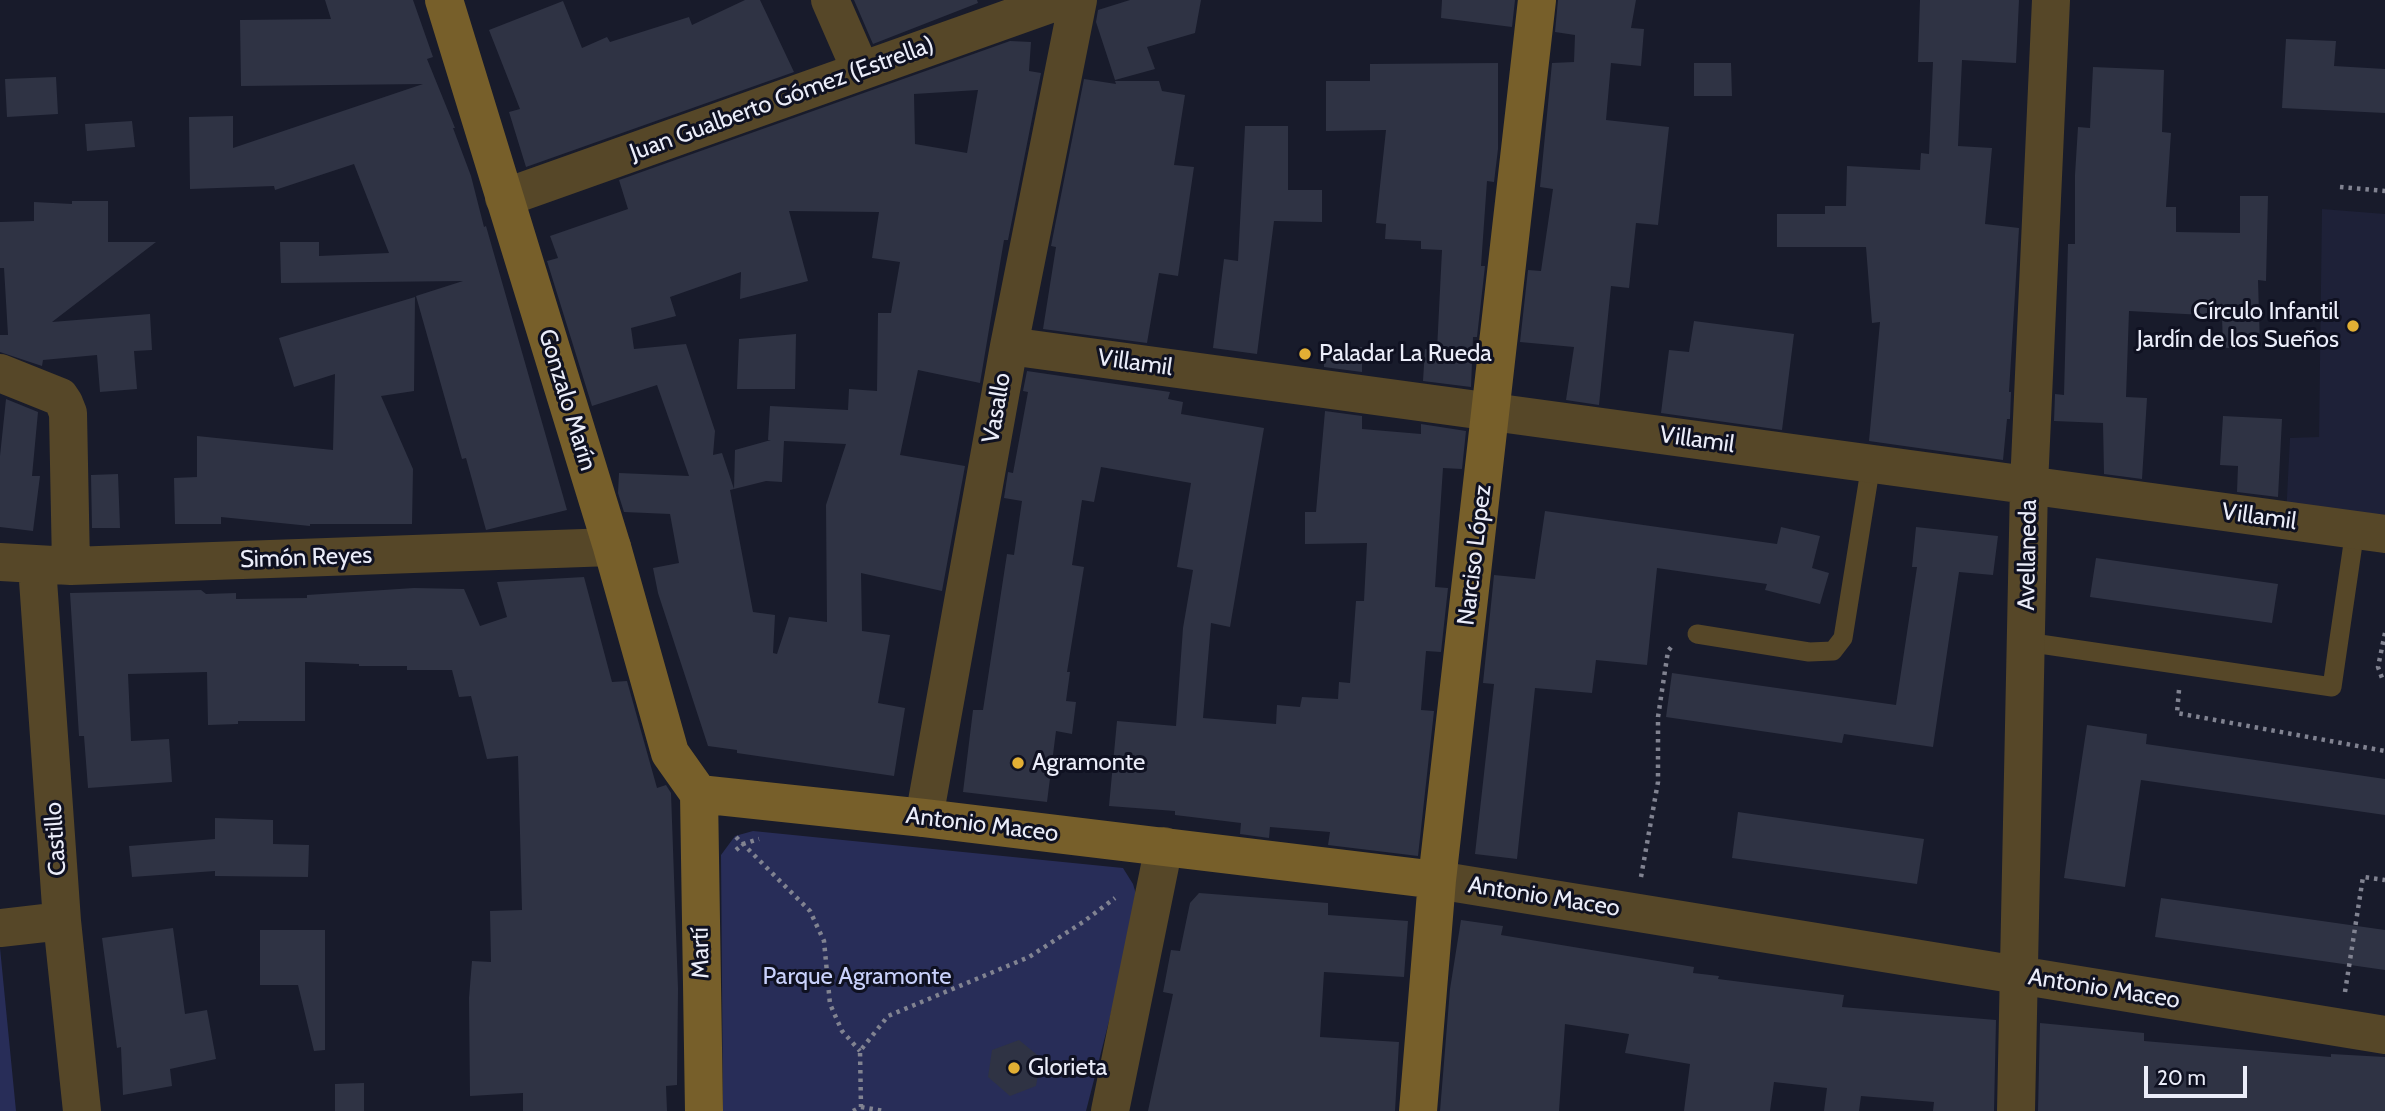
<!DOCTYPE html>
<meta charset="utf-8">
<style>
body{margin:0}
#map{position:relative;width:2385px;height:1111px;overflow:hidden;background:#181b2b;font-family:Cabin,sans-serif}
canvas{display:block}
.scale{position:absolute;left:2144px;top:1066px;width:103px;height:32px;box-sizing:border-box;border:4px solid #ebedf9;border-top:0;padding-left:9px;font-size:21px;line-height:24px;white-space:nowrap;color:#ebedf9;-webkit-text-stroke:5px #0f1121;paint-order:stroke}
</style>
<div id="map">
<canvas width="2385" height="1111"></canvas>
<div class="scale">20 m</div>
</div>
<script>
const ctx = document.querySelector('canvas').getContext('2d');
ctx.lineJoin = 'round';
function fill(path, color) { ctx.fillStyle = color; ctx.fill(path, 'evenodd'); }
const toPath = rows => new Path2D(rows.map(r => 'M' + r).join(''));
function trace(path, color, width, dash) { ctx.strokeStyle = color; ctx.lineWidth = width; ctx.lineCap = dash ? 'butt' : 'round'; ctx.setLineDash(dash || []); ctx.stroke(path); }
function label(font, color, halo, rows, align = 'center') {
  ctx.font = font + ' Cabin,sans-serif'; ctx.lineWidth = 6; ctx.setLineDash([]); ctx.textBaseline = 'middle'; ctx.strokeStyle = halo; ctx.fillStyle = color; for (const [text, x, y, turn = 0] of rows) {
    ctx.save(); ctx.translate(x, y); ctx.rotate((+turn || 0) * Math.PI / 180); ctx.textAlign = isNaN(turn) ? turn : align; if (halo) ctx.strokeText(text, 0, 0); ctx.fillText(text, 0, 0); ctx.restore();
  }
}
fill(toPath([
 [2322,209,2385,214,2385,530,2286,517,2290,438,2319,437]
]), '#1e2138');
fill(toPath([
 [753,831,1123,868,1133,884,1139,904,1086,1111,723,1111,721,855,735,836],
 [0,948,16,1111,0,1111]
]), '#282d58');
fill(toPath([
 [325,0,413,0,433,57,427,59,455,128,453,128,471,176,484,227,486,226,567,510,486,530,466,458,462,459,416,296,463,281,281,283,280,242,319,242,319,256,389,253,354,164,275,190,274,186,190,189,189,117,233,116,233,148,423,84,241,86,240,20,331,19],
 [745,0,760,0,794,72,526,167,509,112,520,109,489,30,563,1,582,48,607,37,610,42,689,17,692,25],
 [854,0,977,0,978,3,873,44],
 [1130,0,1201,0,1195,33,1147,47,1155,69,1115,80,1096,22,1098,10],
 [1442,0,1515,0,1512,27,1441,18],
 [1558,0,1636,0,1631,28,1644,29,1641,66,1611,63,1606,120,1669,127,1658,225,1636,223,1629,288,1611,286,1599,405,1566,400,1574,347,1520,342,1528,270,1541,271,1553,189,1540,187,1552,63,1574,62,1575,35,1555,32],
 [1920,0,2019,0,2016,63,1962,60,1958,146,1992,148,1985,224,2019,228,2009,392,2011,392,2010,419,2007,419,2003,460,1869,441,1880,322,1872,323,1866,247,1777,247,1777,214,1825,214,1825,206,1846,206,1847,166,1920,170,1921,153,1929,154,1933,62,1918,62],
 [2286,39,2336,41,2334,66,2385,69,2385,113,2282,108],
 [1010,41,1031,42,1029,71,1041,73,1008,240,1004,240,980,383,918,370,900,455,965,466,942,591,861,573,862,631,890,635,878,703,905,708,894,776,737,753,737,750,708,746,658,593,653,568,679,563,670,514,624,512,618,493,619,473,689,476,657,385,592,406,547,261,558,258,550,236,628,209,619,180],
 [978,90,967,153,915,144,914,94],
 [789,211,879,212,872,258,900,262,891,313,878,313,877,391,849,389,848,410,770,406,768,440,771,440,735,450,734,489,766,481,782,482,784,441,846,444,826,505,827,622,789,617,777,654,773,653,775,615,753,612,730,490,734,489,722,453,713,455,715,431,686,344,634,349,631,328,676,316,670,297,741,272,740,299,808,281],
 [1498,63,1498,149,1494,182,1487,181,1481,266,1485,266,1477,337,1473,337,1471,387,1423,381,1425,349,1437,350,1442,250,1421,249,1421,241,1385,239,1386,224,1376,223,1386,130,1326,131,1326,81,1370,81,1370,64],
 [1694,63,1731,63,1732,96,1694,96],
 [2093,67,2164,70,2162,132,2171,133,2166,207,2176,207,2176,232,2240,233,2240,196,2268,196,2266,281,2258,280,2260,347,2223,348,2222,316,2129,311,2126,397,2147,398,2142,479,2104,474,2103,423,2054,421,2055,394,2064,395,2068,244,2075,244,2075,175,2078,127,2090,128],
 [56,77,58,114,7,117,5,79],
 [1084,79,1116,84,1115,81,1159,81,1162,91,1185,95,1174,165,1194,167,1178,276,1159,273,1147,343,1043,329,1056,247,1051,246],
 [132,121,135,147,87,151,85,124],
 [1245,126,1288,126,1288,190,1322,190,1322,222,1274,221,1257,354,1213,348,1224,259,1238,261],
 [72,201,108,201,108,242,156,242,52,322,150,314,152,350,134,351,137,389,100,392,97,355,43,360,42,366,0,352,0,335,8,335,4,268,0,268,0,222,34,221,34,202,72,204],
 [415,297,414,391,381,396,413,469,412,524,310,524,310,526,221,517,221,524,175,524,174,478,197,477,197,436,333,450,335,374,294,387,279,338],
 [1694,321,1794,334,1782,430,1661,413,1669,350,1689,352],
 [796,334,795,389,737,389,739,339],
 [1324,347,1362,347,1362,372,1324,367],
 [1027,371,1170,392,1168,399,1183,402,1181,414,1264,428,1230,627,1211,623,1203,718,1276,724,1277,705,1300,707,1302,697,1338,699,1339,682,1350,683,1356,601,1364,601,1367,543,1305,544,1305,512,1316,512,1325,411,1362,416,1362,429,1421,434,1421,424,1466,431,1462,469,1443,468,1435,587,1448,588,1441,652,1426,651,1421,710,1434,711,1418,856,1328,845,1330,832,1270,827,1269,838,1240,834,1241,823,1175,815,1175,811,1109,806,1117,721,1176,726,1183,628,1193,570,1177,567,1191,483,1101,467,1094,502,1082,500,1072,565,1084,567,1067,672,1070,672,1066,701,1076,702,1072,734,1056,731,1047,802,963,792,973,710,983,710,1007,554,1014,555,1022,501,1004,498,1008,472,1013,473,1028,392,1023,391],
 [6,399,38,412,32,476,40,476,33,531,0,527,0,456],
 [2223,416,2282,419,2278,497,2237,492,2238,466,2220,465],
 [118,474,120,528,92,528,91,475],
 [1545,511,1777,544,1781,527,1820,536,1812,568,1829,573,1820,604,1765,590,1767,584,1657,568,1647,665,1596,660,1592,693,1535,688,1517,859,1475,854,1494,684,1483,683,1494,575,1535,579],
 [1916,527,1998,536,1993,575,1959,572,1933,747,1844,734,1842,743,1666,717,1672,673,1896,705,1917,567,1912,567],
 [2096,558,2278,584,2272,623,2090,597],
 [584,577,612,682,627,681,657,788,666,785,671,793,678,989,677,1085,666,1086,667,1111,523,1111,523,1093,470,1096,469,998,472,961,491,962,490,911,522,910,518,756,487,759,471,696,459,697,452,670,407,670,407,666,359,666,359,664,305,662,305,721,238,721,238,724,208,725,207,672,128,674,131,741,169,739,172,782,88,788,84,736,79,736,70,593,201,590,206,594,236,593,236,599,307,598,307,595,414,588,464,589,480,626,507,617,497,582],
 [2087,725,2147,734,2146,744,2385,779,2385,815,2141,780,2125,887,2064,878],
 [1738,812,1924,839,1917,884,1732,858],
 [215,818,273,820,273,844,309,845,308,877,215,876,215,871,132,877,129,846,215,839],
 [1199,893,1328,903,1328,915,1408,921,1404,977,1324,972,1320,1037,1399,1042,1395,1111,1148,1111,1173,994,1163,992,1171,950,1180,951,1190,903],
 [2161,898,2385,930,2385,970,2155,937],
 [1461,920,1503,926,1501,935,1694,967,1693,973,1719,976,1718,979,1844,995,1842,1007,1996,1020,1994,1111,1933,1111,1934,1102,1861,1096,1859,1111,1824,1111,1827,1088,1774,1082,1770,1111,1684,1111,1690,1064,1625,1053,1629,1034,1565,1024,1559,1111,1440,1111,1450,989],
 [173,928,185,1014,207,1010,216,1059,170,1069,172,1086,123,1095,121,1047,117,1048,102,938],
 [260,930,325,930,325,1050,314,1051,298,985,260,985],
 [2040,1023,2144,1033,2144,1041,2331,1057,2331,1054,2385,1057,2385,1111,2038,1111],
 [1019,1040,1041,1058,1036,1086,1010,1096,988,1077,992,1050],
 [364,1083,364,1111,335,1111,335,1084]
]), '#2f3344');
trace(toPath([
 [2340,187,2385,191],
 [2385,633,2378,667,2382,678,2385,678],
 [2179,690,2177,713,2385,751],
 [736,837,810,911,824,941,830,1004,842,1031,860,1051],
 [736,850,743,844,759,839],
 [1641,877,1658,782,1658,717,1668,651,1673,645],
 [2345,992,2363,877,2385,880],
 [861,1107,884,1111],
 [853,1111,861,1107,860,1051,888,1016,1029,957,1083,922,1115,898]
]), '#818391', 4.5, [3.5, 5]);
trace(toPath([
 [1697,634,1809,652,1833,651,1843,638,1871,464],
 [2026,642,2332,687,2355,530]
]), '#564728', 19);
trace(toPath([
 [830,0,861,71],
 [504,198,1061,0],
 [1009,346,2385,534],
 [0,373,60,397,64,403,68,413,71,566],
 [0,562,71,566,612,547],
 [37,566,62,921,82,1111],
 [924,818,1009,346,1078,0],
 [1437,880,2385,1035],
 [0,928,62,921],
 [1110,1111,1164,846],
 [2016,1111,2029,485,2051,0]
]), '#564728', 38);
trace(toPath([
 [444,0,612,547,670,753,699,794],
 [699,794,924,818,1437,880],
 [699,794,704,1111],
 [1418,1111,1437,880,1537,0]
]), '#775f2a', 38);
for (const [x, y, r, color] of [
 [2353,326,7,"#e2af34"],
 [1305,354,7,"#e2af34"],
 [1018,763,7,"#e2af34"],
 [1014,1068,7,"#e2af34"]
]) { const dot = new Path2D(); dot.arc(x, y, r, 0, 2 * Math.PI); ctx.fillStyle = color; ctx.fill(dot); trace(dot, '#0f1121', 2.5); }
label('24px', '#ebedf9', '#0f1121', [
 ["Juan Gualberto Gómez (Estrella)",782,99,-20],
 ["Villamil",1135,363,8],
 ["Gonzalo Marín",567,400,73],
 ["Vasallo",997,408,-80],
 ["Villamil",1697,440,8],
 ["Villamil",2259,517,8],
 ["Narciso López",1475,555,-83],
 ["Avellaneda",2028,555,-89],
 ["Simón Reyes",306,558,-2],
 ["Antonio Maceo",982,825,7],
 ["Castillo",56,839,-94],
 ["Antonio Maceo",1544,897,9],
 ["Martí",701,953,-91],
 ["Antonio Maceo",2104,989,9]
]);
label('24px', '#ebedf9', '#0f1121', [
 ["Círculo Infantil",2339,312,"right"],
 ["Jardín de los Sueños",2339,340,"right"],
 ["Paladar La Rueda",1319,354],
 ["Agramonte",1032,763],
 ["Glorieta",1028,1068]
], 'left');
label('24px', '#c9d1fb', '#0f1121', [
 ["Parque Agramonte",857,977]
]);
</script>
